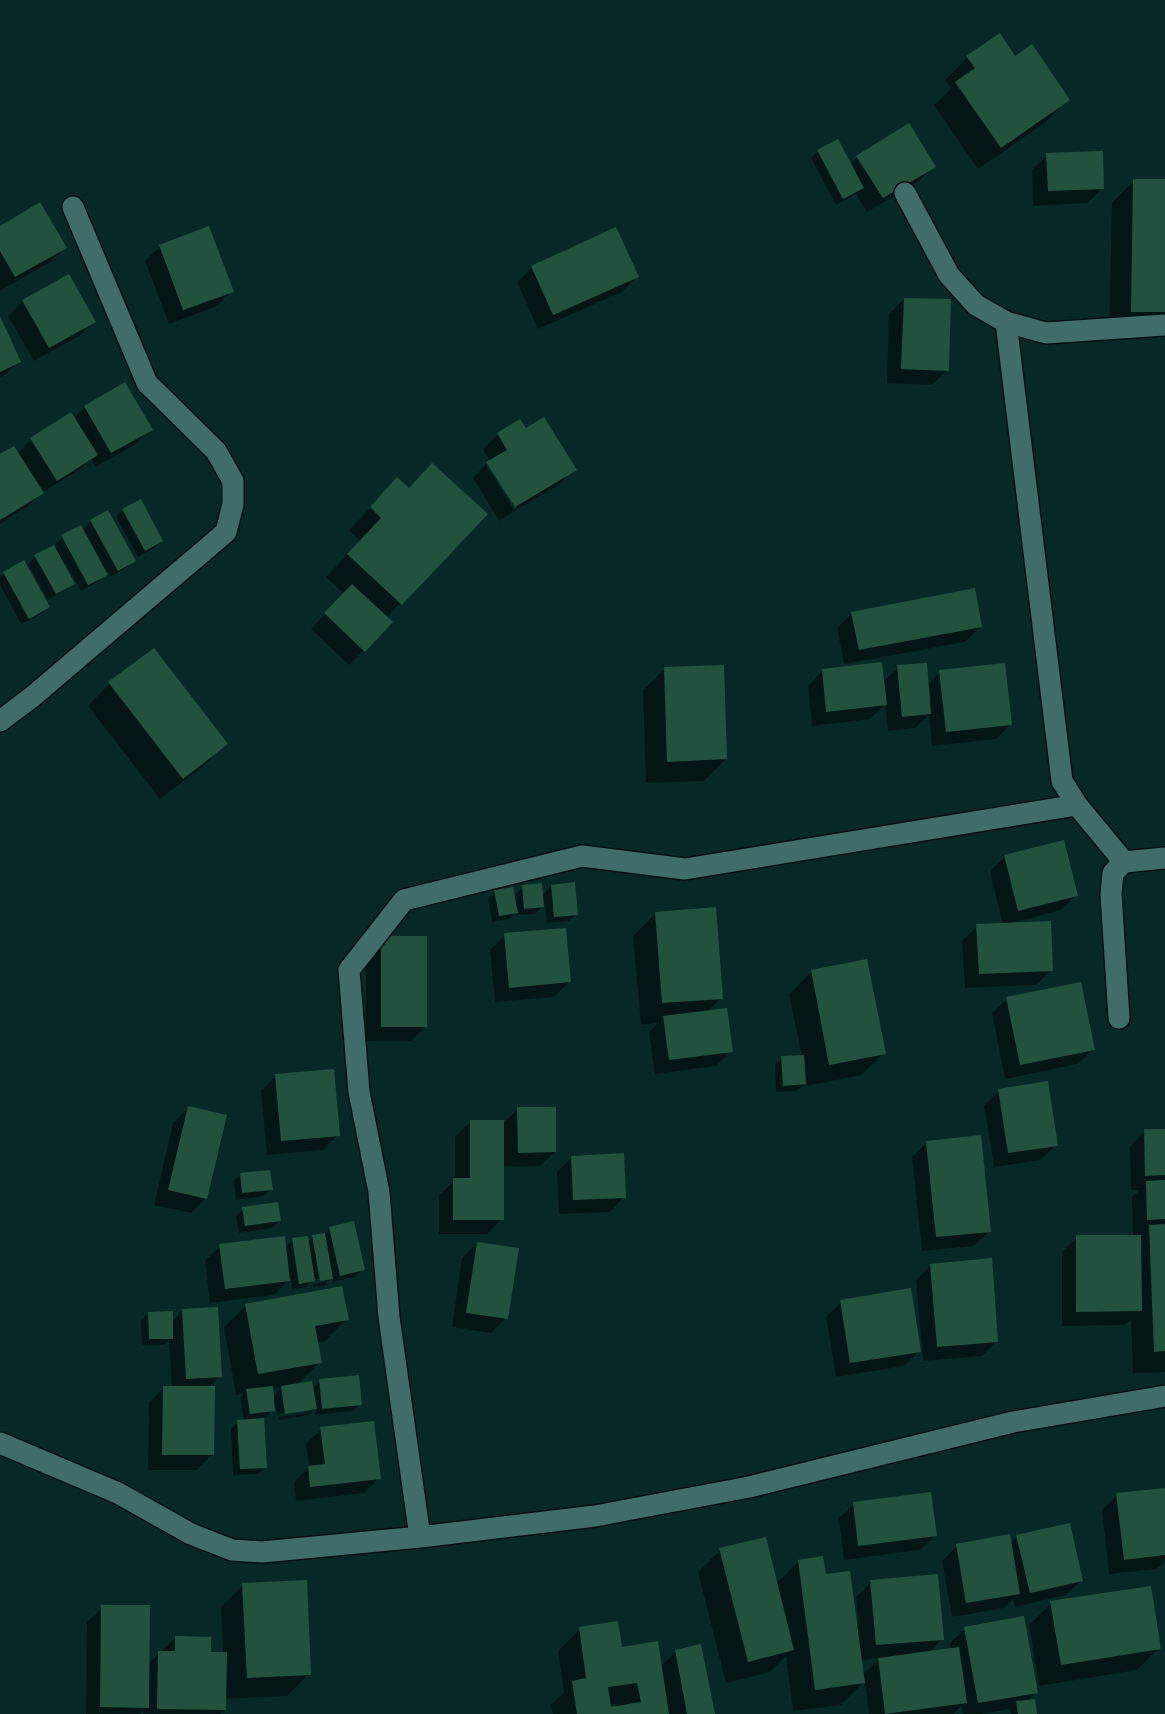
<!DOCTYPE html>
<style>
body{margin:0}
canvas{display:block;background:#062928}
</style>
<canvas width="1165" height="1714"></canvas>
<script>
const ctx = document.querySelector('canvas').getContext('2d');
ctx.lineJoin = 'round';
function fill(path, color) { ctx.fillStyle = color; ctx.fill(path, 'evenodd'); }
const toPath = rows => new Path2D(rows.map(r => 'M' + r).join(''));
function trace(path, color, width, dash) { ctx.strokeStyle = color; ctx.lineWidth = width; ctx.lineCap = dash ? 'butt' : 'round'; ctx.setLineDash(dash || []); ctx.stroke(path); }
fill(toPath([
 [999,36,1015,58,1068,100,1046,122,978,169,934,105,951,88,945,80,967,58],
 [818,151,850,164,857,157,934,166,919,181,867,212,856,194,836,205,811,158],
 [1047,155,1102,188,1088,203,1033,206,1032,170],
 [1134,180,1165,181,1165,325,1109,333,1112,203],
 [0,228,65,247,50,262,0,291],
 [160,246,232,291,217,306,169,324,145,261],
 [532,267,637,277,622,292,538,329,517,282],
 [904,299,947,370,932,385,887,383,889,314],
 [23,301,93,322,79,336,34,361,8,316],
 [0,321,19,362,0,379],
 [124,384,151,429,136,444,96,467,91,459,81,469,41,493,27,507,0,524,0,456,17,454,31,440,70,415,73,419,85,407],
 [519,422,525,431,574,469,560,484,518,509,490,465,486,465,515,511,499,521,473,478,487,463,490,462,483,449,498,434],
 [397,480,408,490,485,514,386,618,364,650,349,665,311,629,344,594,326,577,360,541,349,530],
 [123,510,161,541,154,548,138,557,116,517],
 [91,521,133,561,126,568,110,577,108,572,99,581,81,591,66,564,63,566,73,583,66,590,48,600,28,564,35,557,56,546,55,544,62,537,82,531],
 [4,573,48,607,41,614,21,624,0,585,0,577],
 [852,613,980,627,965,642,844,664,837,628],
 [898,667,927,685,940,672,1010,725,996,739,932,746,929,715,915,728,888,731,885,704,870,719,812,726,808,686,822,671,882,683],
 [665,668,726,759,704,781,646,783,643,690],
 [109,684,226,744,204,766,160,799,88,706],
 [1005,857,1076,896,1061,910,1013,923,1051,970,1036,985,965,988,962,941,977,926,1003,925,990,871],
 [551,886,576,914,569,921,547,923,545,904,535,914,517,915,517,911,509,919,492,922,488,899,495,892,514,903,516,903,516,894,523,887,542,896],
 [655,914,721,998,707,1012,731,1051,716,1066,655,1074,649,1032,658,1023,641,1025,633,936],
 [505,935,569,982,554,997,495,1002,490,950],
 [381,938,426,1026,411,1041,366,1041,366,953],
 [811,972,884,1053,862,1075,807,1086,807,1082,797,1091,776,1092,775,1065,782,1058,802,1057,789,994],
 [1007,999,1093,1049,1078,1064,1005,1079,992,1013],
 [276,1076,338,1135,323,1150,267,1155,261,1091],
 [999,1091,1056,1145,1041,1160,994,1167,984,1106],
 [188,1108,206,1198,191,1213,154,1205,173,1123],
 [518,1109,555,1152,540,1166,502,1167,502,1219,487,1234,439,1234,439,1195,455,1180,455,1137,470,1122,504,1122],
 [1145,1131,1165,1131,1165,1372,1133,1373,1131,1319,1125,1325,1062,1326,1062,1252,1077,1237,1133,1236,1132,1197,1140,1190,1131,1190,1130,1146],
 [927,1142,989,1231,974,1246,922,1251,912,1157],
 [572,1157,624,1197,610,1212,559,1214,557,1172],
 [241,1174,271,1189,264,1196,236,1200,234,1181],
 [243,1209,279,1221,272,1228,239,1233,236,1216],
 [330,1229,363,1269,356,1276,333,1282,332,1277,324,1286,313,1287,313,1284,325,1282,325,1278,311,1280,306,1287,292,1290,291,1278,274,1295,210,1303,205,1261,220,1246,284,1248,293,1240,307,1243,313,1237,324,1235],
 [477,1243,506,1318,491,1333,452,1327,462,1258],
 [931,1265,997,1341,982,1356,923,1361,916,1280],
 [841,1302,919,1351,904,1366,836,1377,826,1317],
 [246,1305,347,1319,325,1341,316,1343,320,1362,297,1385,312,1389,320,1381,360,1404,353,1411,316,1415,315,1409,308,1415,279,1420,278,1417,310,1412,310,1408,277,1414,276,1407,266,1417,263,1418,266,1467,258,1474,233,1475,231,1429,238,1422,244,1421,240,1397,244,1394,236,1395,224,1327],
 [282,1387,272,1397,271,1389],
 [183,1310,220,1376,208,1388,212,1455,197,1470,148,1470,149,1402,163,1388,172,1388,169,1340,164,1345,142,1346,141,1320,148,1313,171,1323],
 [321,1429,379,1478,364,1493,296,1501,294,1482,309,1467,306,1444],
 [1165,1490,1165,1561,1157,1569,1109,1574,1102,1510,1117,1495],
 [854,1503,935,1535,920,1550,844,1560,839,1518],
 [1017,1536,1081,1581,1066,1595,1015,1607,1013,1599,1004,1608,952,1617,942,1561,957,1546,1010,1544],
 [720,1550,776,1584,799,1561,824,1576,855,1625,859,1625,856,1597,871,1582,942,1639,928,1653,951,1650,950,1643,965,1629,1036,1692,1027,1702,1035,1714,1011,1714,1010,1709,982,1714,963,1714,961,1706,954,1714,869,1714,865,1681,841,1705,793,1711,786,1656,770,1672,726,1683,698,1572],
 [880,1658,862,1676,860,1660],
 [243,1585,309,1674,287,1696,225,1699,225,1710,220,1714,143,1714,143,1711,140,1714,86,1714,87,1622,102,1607,148,1664,176,1637,209,1654,223,1654,221,1607],
 [1051,1603,1159,1648,1137,1670,1039,1686,1029,1625],
 [580,1629,660,1667,676,1651,712,1714,553,1714,551,1705,564,1692,558,1651],
 [616,1704,616,1708,609,1709,609,1705]
]), '#0007');
fill(toPath([
 [1000,33,1015,56,1032,44,1070,100,1001,148,955,82,975,68,966,56],
 [909,123,936,167,883,198,856,156],
 [838,139,864,188,843,199,817,150],
 [1103,151,1104,189,1048,191,1046,153],
 [1133,179,1165,179,1165,312,1131,312],
 [40,202,67,248,15,277,0,251,0,226],
 [209,226,234,292,183,310,159,245],
 [616,227,639,277,553,315,531,266],
 [69,274,96,322,49,348,22,300],
 [904,298,951,299,949,371,901,369],
 [0,316,21,362,0,372],
 [125,382,153,430,111,453,84,406],
 [71,412,98,455,57,481,30,438],
 [544,417,577,470,515,507,486,462,507,450,497,433,520,419,526,428],
 [14,446,44,493,0,520,0,454],
 [432,463,488,514,402,605,347,554,381,518,370,507,397,477,409,488],
 [141,499,163,541,145,551,122,509],
 [108,510,136,561,118,571,90,520],
 [81,525,108,575,88,585,61,535],
 [54,545,75,584,56,594,34,555],
 [24,560,50,607,29,619,3,572],
 [352,584,393,622,365,652,324,613],
 [975,588,982,627,859,650,851,612],
 [154,648,228,744,183,779,108,682],
 [882,662,887,705,826,712,822,669],
 [927,663,931,714,902,717,897,665],
 [1005,663,1012,725,946,732,939,670],
 [724,665,727,759,667,762,664,667],
 [1064,840,1078,896,1018,911,1004,855],
 [575,882,578,915,554,917,551,885],
 [542,883,544,907,524,909,522,885],
 [513,887,518,913,499,916,494,890],
 [716,907,723,999,662,1003,655,912],
 [1051,921,1053,971,979,974,976,924],
 [566,928,571,982,509,988,504,933],
 [381,936,427,936,427,1027,381,1027],
 [867,959,886,1054,829,1065,811,970],
 [1081,982,1095,1050,1020,1065,1006,997],
 [727,1008,733,1052,669,1060,663,1016],
 [804,1055,806,1084,783,1086,781,1056],
 [334,1069,340,1136,281,1141,275,1074],
 [1048,1081,1058,1146,1008,1153,998,1089],
 [188,1106,227,1115,207,1199,168,1190],
 [517,1107,556,1107,556,1152,518,1153],
 [470,1120,504,1120,504,1220,453,1220,453,1178,470,1178],
 [1144,1129,1165,1129,1165,1175,1145,1176],
 [981,1135,991,1232,936,1237,926,1141],
 [624,1153,626,1198,573,1200,571,1156],
 [270,1170,273,1190,242,1193,240,1173],
 [1165,1180,1165,1219,1147,1220,1146,1181],
 [278,1202,281,1221,245,1226,242,1207],
 [354,1221,365,1270,340,1276,329,1227],
 [1165,1224,1165,1351,1154,1352,1149,1225],
 [325,1233,333,1279,320,1281,312,1235],
 [1076,1235,1141,1235,1142,1311,1076,1312],
 [285,1236,290,1281,225,1289,219,1244],
 [308,1236,315,1281,299,1284,292,1238],
 [477,1242,519,1248,508,1319,466,1313],
 [992,1258,998,1342,937,1347,930,1264],
 [342,1286,349,1320,315,1326,322,1363,258,1374,245,1304],
 [911,1288,921,1352,850,1363,840,1300],
 [218,1307,222,1377,186,1379,182,1309],
 [173,1311,173,1339,149,1339,148,1312],
 [359,1375,362,1405,322,1409,319,1379],
 [312,1381,317,1409,285,1414,281,1386],
 [163,1386,215,1386,214,1455,162,1455],
 [273,1386,275,1411,250,1414,246,1389],
 [264,1418,267,1468,240,1469,237,1420],
 [374,1421,381,1479,310,1487,308,1466,325,1464,320,1427],
 [1165,1488,1165,1555,1124,1560,1116,1493],
 [931,1492,937,1536,858,1546,853,1502],
 [1070,1523,1083,1581,1030,1593,1016,1535],
 [1010,1534,1020,1594,966,1603,956,1544],
 [766,1537,794,1650,748,1662,719,1548],
 [823,1556,826,1574,850,1571,865,1683,815,1690,798,1560],
 [938,1574,944,1640,876,1645,870,1580],
 [307,1580,311,1675,247,1678,242,1583],
 [1151,1586,1161,1649,1061,1665,1050,1601],
 [101,1605,150,1605,149,1708,100,1707],
 [1024,1616,1038,1693,978,1703,964,1627],
 [618,1621,622,1647,658,1641,669,1714,577,1714,572,1681,586,1678,579,1627],
 [637,1683,641,1702,611,1707,608,1687],
 [175,1636,211,1637,211,1652,227,1652,226,1710,157,1709,158,1651,175,1651],
 [701,1644,715,1714,687,1714,675,1650],
 [959,1647,967,1703,885,1714,878,1658],
 [1035,1699,1037,1714,1018,1714,1016,1701]
]), '#22513e');
const street = toPath([
 [905,193,949,275,976,305,1006,322,1046,333,1165,325],
 [1006,322,1062,781,1077,805,1124,862],
 [0,721,32,697,226,532,233,504,233,481,216,451,147,383,73,207],
 [1119,1018,1111,894,1113,873,1124,862,1165,858],
 [0,1443,118,1493,191,1534,232,1550,262,1552,420,1537,595,1516,749,1487,1013,1422,1165,1396],
 [420,1537,389,1317,379,1192,359,1092,349,970,404,900,582,856,685,869,1077,805]
]);
trace(street, '#001010', 24);
trace(street, '#406c6a', 21);
</script>
